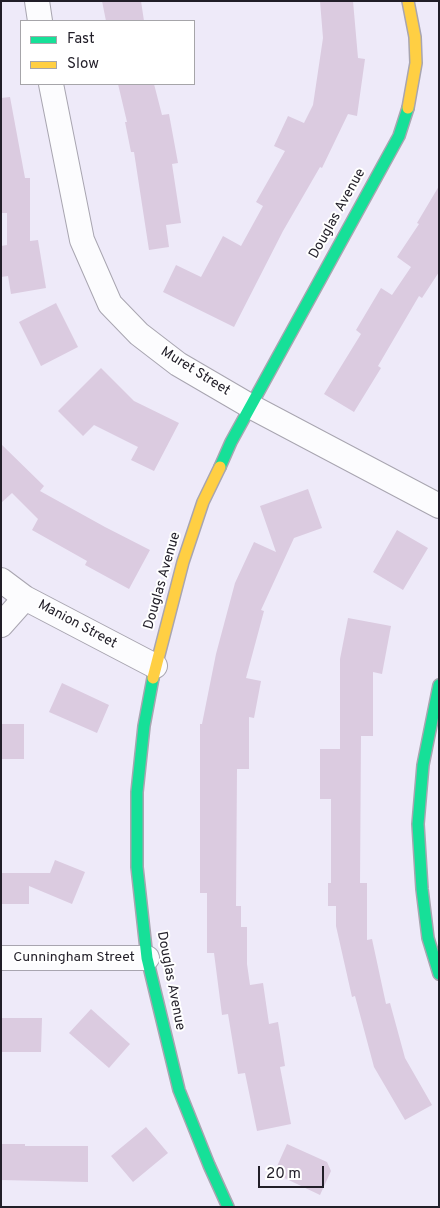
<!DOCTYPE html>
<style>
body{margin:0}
#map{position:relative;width:440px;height:1208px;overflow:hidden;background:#eeeaf9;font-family:Overpass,sans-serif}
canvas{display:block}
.frame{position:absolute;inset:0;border:2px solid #211e28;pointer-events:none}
.legend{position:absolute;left:20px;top:20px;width:175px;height:65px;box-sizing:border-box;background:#fff;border:1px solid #a6a5a9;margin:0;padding:6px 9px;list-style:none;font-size:15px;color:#211e28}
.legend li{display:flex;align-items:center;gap:10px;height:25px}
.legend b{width:25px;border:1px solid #a6a5a9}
.scale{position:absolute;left:258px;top:1166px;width:66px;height:22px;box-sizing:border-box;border:2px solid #211e28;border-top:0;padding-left:6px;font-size:15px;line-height:18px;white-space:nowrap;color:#211e28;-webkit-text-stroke:4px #fff;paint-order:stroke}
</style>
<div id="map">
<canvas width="440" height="1208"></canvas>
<div class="frame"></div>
<ul class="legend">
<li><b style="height:6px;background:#16e098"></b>Fast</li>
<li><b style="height:6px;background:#ffcf43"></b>Slow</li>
</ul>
<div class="scale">20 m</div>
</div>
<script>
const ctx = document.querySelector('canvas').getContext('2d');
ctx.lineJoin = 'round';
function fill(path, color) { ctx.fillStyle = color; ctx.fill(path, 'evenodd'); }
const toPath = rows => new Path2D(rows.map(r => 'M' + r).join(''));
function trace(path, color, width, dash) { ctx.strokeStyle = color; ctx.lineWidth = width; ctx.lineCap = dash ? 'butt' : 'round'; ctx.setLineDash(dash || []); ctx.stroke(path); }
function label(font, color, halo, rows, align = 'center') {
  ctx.font = font + ' Overpass,sans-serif'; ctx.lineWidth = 4; ctx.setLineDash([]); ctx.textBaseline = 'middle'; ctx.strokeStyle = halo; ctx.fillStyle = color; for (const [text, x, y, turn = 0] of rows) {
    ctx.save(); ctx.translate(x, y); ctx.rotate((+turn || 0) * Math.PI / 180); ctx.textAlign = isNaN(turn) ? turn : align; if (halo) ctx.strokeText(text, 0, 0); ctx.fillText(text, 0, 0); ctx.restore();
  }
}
fill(toPath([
 [102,1,141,1,144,21,106,21],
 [320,1,353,1,358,58,365,59,357,116,348,114,322,168,320,167,283,231,234,327,163,292,176,265,201,277,223,236,241,246,263,206,256,202,285,151,274,146,288,116,304,123,313,105,323,38],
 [118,84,154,84,162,115,169,114,178,163,172,164,181,223,166,225,169,247,149,250,134,152,131,152,125,122,127,122],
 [10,97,25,178,30,178,30,241,38,240,46,288,11,294,8,276,1,277,1,246,7,245,7,213,1,213,1,98],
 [439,186,439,272,422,298,419,296,378,366,381,368,354,412,324,394,361,334,356,330,381,288,392,295,411,267,397,257,419,224,417,223],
 [56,303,78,347,41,366,19,322],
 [101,368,134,401,179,423,154,471,131,460,138,447,94,425,83,436,58,411],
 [1,444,44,486,40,491,105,527,150,550,129,589,85,565,87,561,32,530,38,519,12,493,1,503],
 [308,489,322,528,294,538,261,610,264,611,246,678,261,681,254,718,249,717,249,769,237,769,236,906,241,906,241,927,247,927,247,964,250,985,263,983,269,1024,278,1022,285,1066,280,1067,291,1124,257,1131,245,1073,238,1074,228,1014,222,1015,214,953,207,953,207,893,200,893,200,724,202,724,216,654,235,583,254,542,276,552,260,506],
 [397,530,428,548,403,590,373,572],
 [348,618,391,626,382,674,373,672,373,736,361,736,360,883,367,883,367,940,372,939,386,1004,390,1003,405,1058,432,1105,405,1120,374,1067,355,996,352,997,336,926,336,906,328,906,328,883,331,883,331,799,320,799,320,749,340,749,340,659],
 [62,683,109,705,97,733,49,712],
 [1,724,24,724,24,759,1,759],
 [55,860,85,872,72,904,29,886,29,904,1,904,1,873,50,873],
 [91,1009,130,1044,109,1068,69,1033],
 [1,1018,42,1018,41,1052,1,1052],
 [146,1127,168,1153,133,1182,111,1156],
 [1,1144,25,1144,25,1146,88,1146,88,1182,1,1180],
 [287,1144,327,1162,331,1171,320,1195,274,1173]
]), '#dbcbe0');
const street = toPath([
 [37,1,40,21],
 [51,84,82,240,110,304,139,334,178,364,250,406,439,506],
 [1,580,25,598,155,666],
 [1,625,25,598],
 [1,958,147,958]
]);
const fast = toPath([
 [220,467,231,442,399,136,408,108],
 [153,678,144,726,137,792,137,867,147,958,179,1090,209,1165,228,1207],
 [439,685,423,765,418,824,422,889,428,938,439,974]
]);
const slow = toPath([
 [408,1,415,37,416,63,408,108],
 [153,678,183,562,203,502,220,467]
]);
trace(street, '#a8a5b0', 26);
trace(fast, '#a8a5b0', 14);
trace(slow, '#a8a5b0', 14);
trace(street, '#fcfcfe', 24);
trace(fast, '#16e098', 11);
trace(slow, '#ffcf43', 11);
label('14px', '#211e28', '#fff', [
 ["Douglas Avenue",338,214,-61],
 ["Muret Street",195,372,32],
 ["Douglas Avenue",163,581,-74],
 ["Manion Street",77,625,28],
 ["Cunningham Street",74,958],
 ["Douglas Avenue",170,981,79]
]);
</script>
